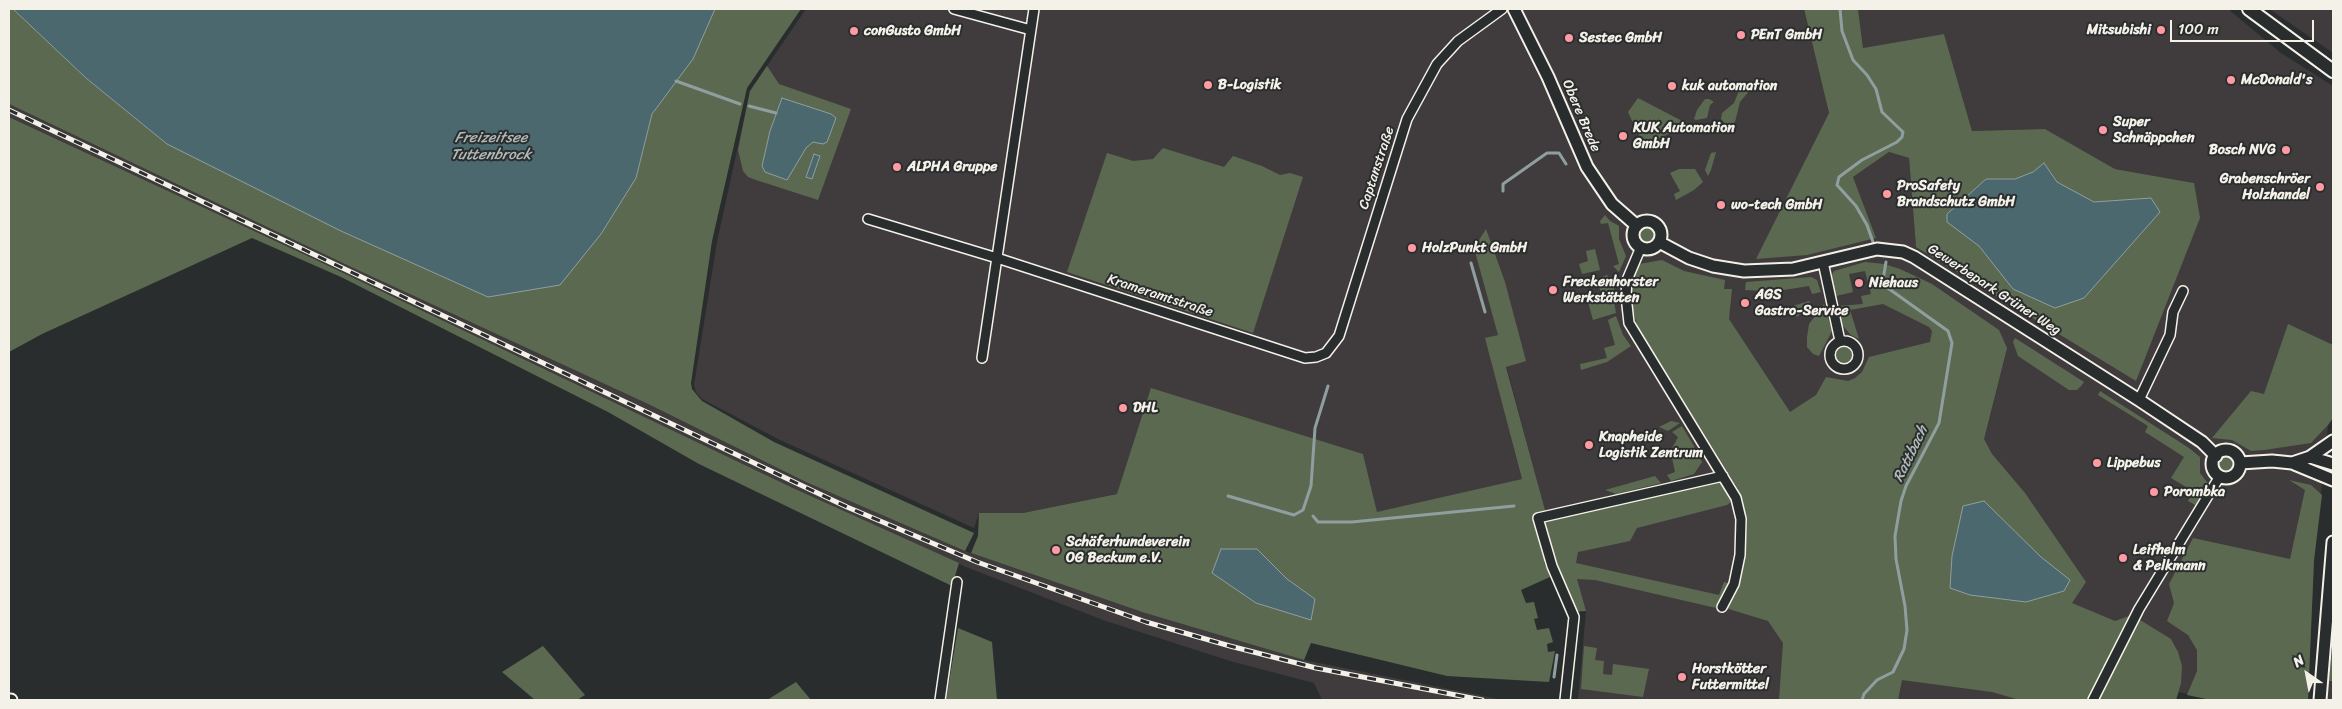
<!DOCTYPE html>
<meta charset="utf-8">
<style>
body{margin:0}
#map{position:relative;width:2342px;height:709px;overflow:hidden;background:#2a2d2e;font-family:Sriracha,sans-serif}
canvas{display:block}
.frame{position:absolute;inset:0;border:10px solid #f4f1e8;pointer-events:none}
.north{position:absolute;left:2282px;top:649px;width:50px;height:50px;-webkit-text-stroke:4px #2a2d2e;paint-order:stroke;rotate:327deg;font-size:14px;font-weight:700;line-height:20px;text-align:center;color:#f4f1e8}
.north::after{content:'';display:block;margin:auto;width:18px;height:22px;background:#f4f1e8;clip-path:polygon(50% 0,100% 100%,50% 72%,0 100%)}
.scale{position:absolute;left:2170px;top:20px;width:144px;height:22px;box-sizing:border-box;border:2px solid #f4f1e8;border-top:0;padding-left:6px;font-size:15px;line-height:18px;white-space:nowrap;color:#f4f1e8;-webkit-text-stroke:4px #2a2d2e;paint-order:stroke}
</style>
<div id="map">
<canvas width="2342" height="709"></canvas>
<div class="frame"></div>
<div class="north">N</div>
<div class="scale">100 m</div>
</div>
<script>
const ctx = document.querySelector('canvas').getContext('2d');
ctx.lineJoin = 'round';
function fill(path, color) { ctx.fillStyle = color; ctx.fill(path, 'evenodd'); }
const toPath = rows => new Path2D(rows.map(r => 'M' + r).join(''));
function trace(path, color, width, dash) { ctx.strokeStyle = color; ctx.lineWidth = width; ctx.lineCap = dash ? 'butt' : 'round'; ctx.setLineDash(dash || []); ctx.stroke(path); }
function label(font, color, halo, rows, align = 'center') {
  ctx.font = font + ' Sriracha,sans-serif'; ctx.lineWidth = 4; ctx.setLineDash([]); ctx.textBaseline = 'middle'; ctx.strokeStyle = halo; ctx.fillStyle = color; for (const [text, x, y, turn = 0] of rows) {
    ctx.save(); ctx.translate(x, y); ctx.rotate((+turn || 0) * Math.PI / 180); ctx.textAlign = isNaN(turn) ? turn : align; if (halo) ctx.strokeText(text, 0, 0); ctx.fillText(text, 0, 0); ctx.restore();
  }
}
fill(toPath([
 [806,9,1804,9,1829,113,1793,187,1875,238,1853,177,1889,152,1909,158,1916,247,2194,183,2115,169,2045,129,1972,131,1944,34,1863,48,1858,9,2228,9,2281,53,2333,86,2333,418,2328,425,2314,560,2308,700,2211,700,2179,692,2176,700,1578,700,1586,611,1558,559,1498,335,1486,338,1522,479,1377,513,1363,454,1331,445,1117,494,1023,513,979,513,974,528,778,439,702,399,696,392,694,385,717,242,750,91],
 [2270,9,2333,9,2333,53,2271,10],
 [9,104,349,266,646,403,806,482,965,551,1145,613,1304,660,1503,700,1322,700,1314,683,1230,661,1103,620,966,567,793,488,312,258,9,117],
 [2329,681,2333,681,2333,700,2327,700]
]), '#403c3d');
fill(toPath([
 [9,9,13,9,86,78,167,144,636,178,652,114,710,9,801,9,747,88,712,241,691,383,692,389,702,401,774,442,974,533,965,551,806,482,646,403,349,266,9,104],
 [1804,9,1858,9,1863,48,1944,34,1972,131,2045,129,2115,169,2194,183,2200,218,2136,381,1916,247,1909,158,1889,152,1853,177,1876,238,1807,255,1756,259,1829,113],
 [767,66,779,84,851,109,818,200,756,180,748,177,743,171,738,150,750,91],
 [1745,84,1750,90,1740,102,1735,122,1731,125,1726,125,1721,119,1722,113,1734,103,1741,86],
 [1638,98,1688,124,1644,146,1628,112],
 [1705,99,1709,99,1714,102,1710,105,1707,118,1696,120,1694,119,1697,110],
 [9,117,312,258,793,488,959,563,952,586,699,464,608,412,341,277,252,238,42,334,9,352],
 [1163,148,1224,167,1233,156,1262,166,1280,175,1290,173,1303,177,1253,333,1067,272,1107,153,1133,161,1153,159],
 [1716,152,1711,170,1708,176,1705,170,1711,153],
 [1679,169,1695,169,1703,182,1694,190,1676,200,1674,194,1680,191,1670,173],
 [1605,215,1610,221,1619,226,1619,239,1626,256,1619,272,1613,266,1619,264,1608,223,1601,224,1600,221],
 '1639 235a8 8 0 1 1 16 0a8 8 0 1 1-16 0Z',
 [1486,229,1505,282,1526,361,1506,367,1548,521,1723,476,1736,498,1727,505,1637,528,1630,541,1578,552,1576,563,1719,595,1724,582,1733,584,1744,559,1747,522,1738,489,1637,325,1630,299,1634,277,1639,264,1662,260,1684,271,1725,280,1724,289,1732,289,1729,319,1790,412,1816,395,1826,377,1848,381,1855,378,1862,372,1869,357,1930,342,1932,331,1929,327,1883,304,1850,310,1859,339,1851,335,1842,325,1838,306,1863,304,1861,296,1871,294,1865,271,1849,274,1853,292,1836,296,1831,276,1834,271,1865,262,1884,264,1900,269,1932,284,1999,330,2007,348,1984,439,1992,454,2025,493,2086,582,2072,603,2115,621,2132,615,2171,639,2178,652,2182,666,2181,683,2176,700,2020,700,1992,692,1902,680,1898,700,1779,700,1783,643,1768,621,1722,607,1731,588,1716,608,1595,580,1577,579,1586,611,1573,612,1555,559,1544,562,1550,577,1521,590,1526,603,1534,602,1538,618,1534,619,1537,630,1549,628,1553,642,1547,644,1548,652,1555,651,1549,682,1447,676,1311,643,1304,660,1145,613,971,553,978,536,979,513,1023,513,1117,494,1151,388,1363,454,1377,512,1522,479,1485,338,1498,335,1474,248],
 [1595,249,1600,270,1582,274,1579,264,1588,261,1586,251],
 [1607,275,1615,285,1613,295,1616,313,1593,320,1588,302,1602,297,1597,279],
 [1811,277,1817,280,1821,292,1812,294,1809,286,1765,293,1764,291,1745,290,1746,282],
 [1809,301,1811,304,1797,317,1790,307],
 [1824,304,1832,331,1819,356,1813,354,1807,347,1807,337,1809,324],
 [1616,316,1623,335,1631,346,1607,362,1581,370,1580,364,1607,358,1604,348,1615,345,1608,320],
 [2288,324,2333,345,2333,418,2328,425,2311,443,2264,450,2251,451,2232,440,2212,438,2251,391,2264,394],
 [2015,338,2084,382,2081,386,2077,390,2069,390,2018,356,2013,342],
 '1835 355a9 9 0 1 1 18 0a9 9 0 1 1-18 0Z',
 [2100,391,2189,448,2200,457,2200,473,2210,486,2197,506,2188,501,2193,491,2171,478,2184,457,2145,432,2148,426,2098,395],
 [1671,421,1680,423,1668,431,1659,427],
 [1682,426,1698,453,1702,462,1694,474,1671,481,1667,475,1675,472,1672,458,1668,456,1678,437,1672,432],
 '2219 464a7 7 0 1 1 14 0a7 7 0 1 1-14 0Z',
 [1655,476,1661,483,1616,494,1605,490],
 [2289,480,2311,485,2322,495,2314,560,2308,700,2211,700,2187,695,2197,671,2197,650,2188,635,2167,621,2174,603,2169,584,2193,538,2290,559,2305,490],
 [958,628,992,642,997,700,946,700],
 [2333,637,2333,681,2329,681],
 [543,646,585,695,577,700,535,700,502,672],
 [1584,646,1597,648,1595,660,1604,661,1603,674,1612,675,1613,664,1649,669,1643,697,1581,689],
 [796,682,811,700,767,700]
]), '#5c6951');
const water = toPath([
 [13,9,715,9,693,59,652,114,636,178,601,234,560,285,488,297,341,231,167,144,86,78,13,9],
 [782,98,831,114,836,118,827,142,823,144,813,142,806,148,787,180,765,172,762,166,770,131,782,98],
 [814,154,820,156,812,179,806,177,814,154],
 [2044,163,2057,182,2094,202,2151,198,2160,212,2084,298,2055,308,2013,289,1979,246,1947,222,1947,214,1986,179,2015,179,2033,172,2044,163],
 [1984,501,2041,557,2070,580,2064,591,2026,602,1970,595,1950,588,1952,556,1963,506,1984,501],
 [1221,549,1257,549,1287,579,1315,599,1311,620,1256,603,1212,573,1221,549]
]);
fill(water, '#4b686e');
trace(water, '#8f9f9f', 1);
trace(toPath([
 [1840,9,1842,31,1853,60,1867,75,1876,89,1882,112,1903,132,1902,137,1897,142,1862,160,1839,177,1837,185,1856,206,1867,225,1873,242],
 [676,81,740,104],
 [749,106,776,113],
 [1503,191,1503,184,1547,153,1559,153,1566,164],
 [1471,263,1485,312],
 [1228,496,1294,515,1303,510,1311,486,1315,428,1328,386],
 [1313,516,1318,522,1352,522,1514,506],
 [1554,677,1557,655],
 [1862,700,1864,694,1877,680,1893,672,1904,649,1907,630,1905,606,1896,559,1895,536,1901,501,1906,486,1939,423,1952,343,1948,331,1885,286,1883,280,1886,262]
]), '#8f9f9f', 3);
const minor = toPath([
 [954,9,1031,30],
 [868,219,997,258,1305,358,1316,357,1326,353,1339,336,1407,119,1437,64,1458,41,1502,9],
 [1641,247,1627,280,1626,296,1629,323,1736,498,1741,519,1740,555,1734,584,1722,607],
 [1823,262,1840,341],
 '1830 355a14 14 0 1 1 28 0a14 14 0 1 1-28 0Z',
 [982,358,1034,9],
 [2139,400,2170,335,2173,312,2183,291],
 [940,700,957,582],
 [1565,700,1574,617,1552,566,1538,518,1723,476],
 [2093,700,2139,609,2220,476]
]);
const tertiary = toPath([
 [1514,9,1548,77,1587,167,1612,204,1636,225],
 '1633 235a14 14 0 1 1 28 0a14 14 0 1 1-28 0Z',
 [1659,242,1689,258,1713,266,1744,271,1793,269,1877,249,1903,252,1914,257,2139,400,2202,442,2216,456],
 '2212 464a14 14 0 1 1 28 0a14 14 0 1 1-28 0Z',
 [2310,457,2333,464],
 [2240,463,2272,461,2292,463,2333,480],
 [2292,463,2310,457,2333,441],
 [9,700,11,700],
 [2320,700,2333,542]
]);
const secondary = toPath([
 [2249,9,2333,71]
]);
trace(minor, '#f4f1e8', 12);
trace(tertiary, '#f4f1e8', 15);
trace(secondary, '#f4f1e8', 16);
trace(minor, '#2a2d2e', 9);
trace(tertiary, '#2a2d2e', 11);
trace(secondary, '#2a2d2e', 12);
const rail = toPath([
 [9,110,847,507,977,562,1146,622,1230,646,1316,668,1482,700]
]);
trace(rail, '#f4f1e8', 5);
trace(rail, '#2a2d2e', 3, [9]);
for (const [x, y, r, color] of [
 [2161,30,5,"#ff9aa2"],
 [854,31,5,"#ff9aa2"],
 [1741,35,5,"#ff9aa2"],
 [1569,38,5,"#ff9aa2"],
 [2231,80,5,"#ff9aa2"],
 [1208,85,5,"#ff9aa2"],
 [1672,86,5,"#ff9aa2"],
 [2103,130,5,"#ff9aa2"],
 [1623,136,5,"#ff9aa2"],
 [2286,150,5,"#ff9aa2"],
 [897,167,5,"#ff9aa2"],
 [2320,187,5,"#ff9aa2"],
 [1887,194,5,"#ff9aa2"],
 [1721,205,5,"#ff9aa2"],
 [1412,248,5,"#ff9aa2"],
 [1859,283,5,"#ff9aa2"],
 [1553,290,5,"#ff9aa2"],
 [1745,303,5,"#ff9aa2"],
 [1123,408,5,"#ff9aa2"],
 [1589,445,5,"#ff9aa2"],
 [2097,463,5,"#ff9aa2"],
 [2154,492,5,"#ff9aa2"],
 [1056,550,5,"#ff9aa2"],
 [2123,558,5,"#ff9aa2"],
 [1682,677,5,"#ff9aa2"]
]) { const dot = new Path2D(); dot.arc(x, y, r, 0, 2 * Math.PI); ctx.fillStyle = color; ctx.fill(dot); trace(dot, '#2a2d2e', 2); }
label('bold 14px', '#f4f1e8', '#2a2d2e', [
 ["Mitsubishi",2151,30,"right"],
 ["conGusto GmbH",864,31],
 ["PEnT GmbH",1751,35],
 ["Sestec GmbH",1579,38],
 ["McDonald's",2241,80],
 ["B-Logistik",1218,85],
 ["kuk automation",1682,86],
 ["Super",2113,122],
 ["Schnäppchen",2113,138],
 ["KUK Automation",1633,128],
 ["GmbH",1633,144],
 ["Bosch NVG",2276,150,"right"],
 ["ALPHA Gruppe",907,167],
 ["Grabenschröer",2310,179,"right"],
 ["Holzhandel",2310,195,"right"],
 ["ProSafety",1897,186],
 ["Brandschutz GmbH",1897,202],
 ["wo-tech GmbH",1731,205],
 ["HolzPunkt GmbH",1422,248],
 ["Freckenhorster",1563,282],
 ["Werkstätten",1563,298],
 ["Niehaus",1869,283],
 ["AGS",1755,295],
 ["Gastro-Service",1755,311],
 ["DHL",1133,408],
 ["Knapheide",1599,437],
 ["Logistik Zentrum",1599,453],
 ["Lippebus",2107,463],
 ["Porombka",2164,492],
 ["Schäferhundeverein",1066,542],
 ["OG Beckum e.V.",1066,558],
 ["Leifhelm",2133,550],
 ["& Pelkmann",2133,566],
 ["Horstkötter",1692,669],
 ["Futtermittel",1692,685]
], 'left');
label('14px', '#f4f1e8', '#2a2d2e', [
 ["Obere Brede",1581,116,67],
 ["Captanstraße",1377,168,-72],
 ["Gewerbepark Grüner Weg",1994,290,33],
 ["Krameramtstraße",1160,296,18]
]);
label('italic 15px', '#b0bab7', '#2a2d2e', [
 ["Freizeitsee",491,138],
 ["Tuttenbrock",491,155],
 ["Rattbach",1911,454,-64]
]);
</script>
